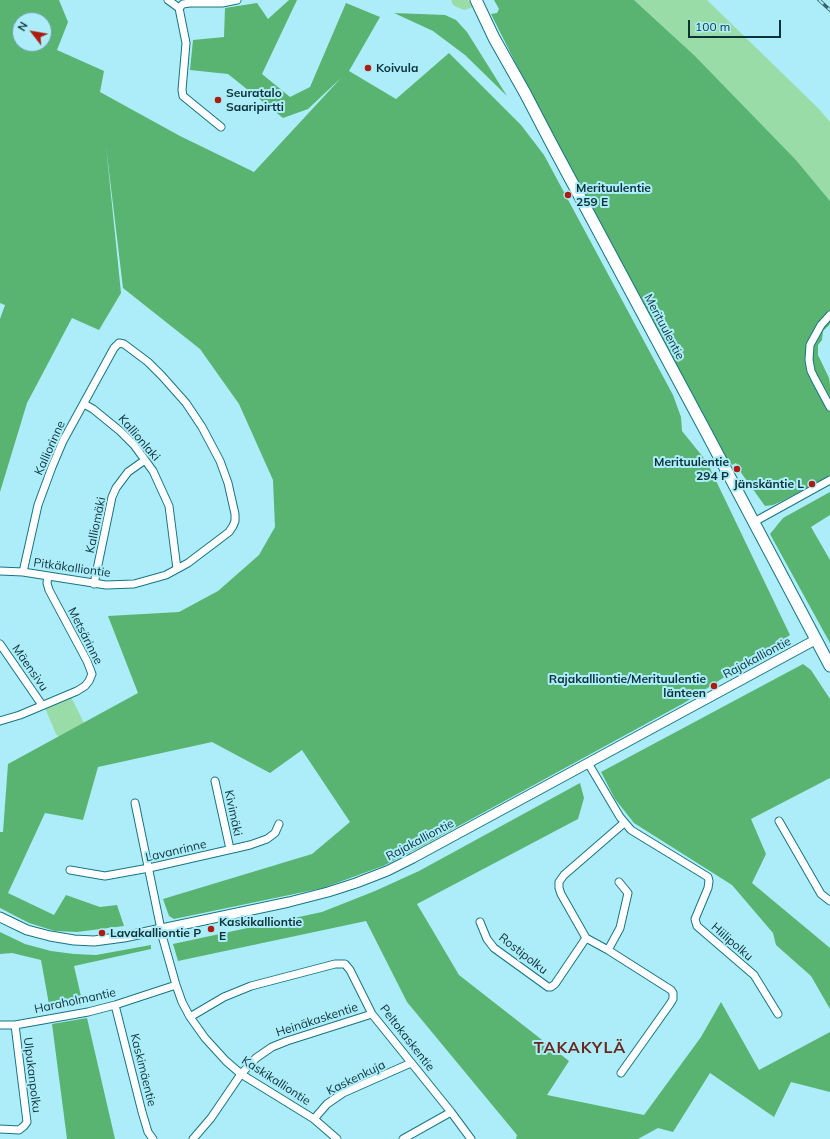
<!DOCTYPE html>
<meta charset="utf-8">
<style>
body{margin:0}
#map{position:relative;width:830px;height:1139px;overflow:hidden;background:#acedf9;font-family:Mulish,sans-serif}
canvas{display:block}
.north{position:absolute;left:12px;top:12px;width:40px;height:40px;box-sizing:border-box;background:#acedf9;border:1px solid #6ca2ac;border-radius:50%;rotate:301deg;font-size:11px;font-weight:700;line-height:16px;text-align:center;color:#0d3238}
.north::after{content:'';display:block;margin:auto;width:14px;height:18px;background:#ad1d0f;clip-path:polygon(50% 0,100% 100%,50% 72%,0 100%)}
.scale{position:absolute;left:688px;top:20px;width:93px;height:18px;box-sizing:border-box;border:2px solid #0d3238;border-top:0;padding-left:5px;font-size:12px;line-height:14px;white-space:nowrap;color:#0d3238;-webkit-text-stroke:3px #acedf9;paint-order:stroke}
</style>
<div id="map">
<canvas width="830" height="1139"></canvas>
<div class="north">N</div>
<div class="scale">100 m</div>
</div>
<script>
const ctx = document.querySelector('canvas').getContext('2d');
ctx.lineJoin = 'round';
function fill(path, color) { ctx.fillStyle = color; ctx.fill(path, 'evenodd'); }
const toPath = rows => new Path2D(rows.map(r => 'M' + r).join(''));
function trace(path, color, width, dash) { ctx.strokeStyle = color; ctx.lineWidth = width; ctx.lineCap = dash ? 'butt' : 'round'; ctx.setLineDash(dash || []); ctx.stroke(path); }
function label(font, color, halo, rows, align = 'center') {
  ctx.font = font + ' Mulish,sans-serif'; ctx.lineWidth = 4; ctx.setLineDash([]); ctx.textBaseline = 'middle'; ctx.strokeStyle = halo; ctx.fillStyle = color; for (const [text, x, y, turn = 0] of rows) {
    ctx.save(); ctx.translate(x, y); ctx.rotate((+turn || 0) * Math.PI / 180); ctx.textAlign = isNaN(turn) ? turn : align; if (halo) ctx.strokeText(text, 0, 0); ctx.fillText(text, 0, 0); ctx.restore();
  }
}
fill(toPath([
 [451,0,468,0,473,7,465,10,459,8,453,5],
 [634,0,707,0,819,109,830,122,830,201,796,160,695,56],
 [71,697,84,723,64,741,56,734,45,708]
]), '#9adca8');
fill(toPath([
 [0,0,59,0,68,22,57,50,104,71,100,92,180,136,254,172,341,78,308,109,283,118,228,74,190,70,193,40,224,37,225,8,257,3,268,19,289,0,297,0,262,74,290,97,310,87,346,3,380,17,349,71,396,99,449,53,521,125,544,155,673,395,681,417,682,431,707,462,790,635,684,703,422,846,383,866,323,888,174,919,169,916,163,899,312,854,350,822,302,750,270,773,212,742,98,767,83,820,45,813,8,893,54,915,66,895,100,907,117,905,124,926,77,932,55,931,29,923,0,908,0,832,3,832,8,764,138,693,108,616,179,612,218,591,259,555,275,527,273,480,239,404,200,349,123,288,106,146,121,293,99,330,72,318,27,403,0,492,0,319,5,305,0,303],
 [20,20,44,20,44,44,20,44],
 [494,0,634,0,695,56,796,160,830,201,830,324,823,331,822,340,818,345,818,355,829,378,830,384,830,476,782,501,773,505,765,506,742,474,736,463,732,465,724,456,554,140,491,14,497,13,499,9],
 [394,13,445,15,456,20,467,32,507,96,465,55,433,31],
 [830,492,830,515,811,527,830,560,830,643,770,534,783,518],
 [803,664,811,670,830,699,830,778,751,819,766,854,752,883,830,948,830,1009,811,976,776,945,773,933,732,885,634,823,615,799,601,772],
 [580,783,584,798,578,819,417,904,459,975,569,1061,547,1095,644,1115,701,1037,721,1002,759,1070,830,1032,830,1092,791,1082,774,1117,710,1073,673,1132,658,1128,638,1139,516,1139,517,1135,407,1002,366,921,178,961,173,944,322,912,375,891,419,871],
 [0,932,25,944,51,951,74,954,96,955,151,945,151,949,74,966,83,1005,50,1010,41,960,12,953,0,954],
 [87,1018,115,1139,67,1139,52,1024]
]), '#58b470');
const minor = toPath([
 [168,0,179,8],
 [221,127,183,96,182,90,186,43,179,8,183,4,190,3,222,3,237,0],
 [830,315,821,325,810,345,809,360,811,371,815,379,830,407],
 [84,404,93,409,120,431,134,445,153,471,169,506,177,569],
 [754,522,830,480],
 [0,571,23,572,106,585,134,584,166,575,188,563,229,532,233,526,235,521,235,514,228,483,220,461,202,427,186,403,162,376,148,362,124,344,119,343,114,348,63,441,52,467,38,505,23,572],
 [94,584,112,497,116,488,128,472,145,460],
 [0,644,42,705],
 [0,721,20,715,77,691,85,686,89,681,92,674,87,661,49,590,47,583,48,576],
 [588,763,620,817,631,830,708,877,709,881,708,888,695,919,697,926,754,975,778,1014],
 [215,781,230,849],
 [135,803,163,939,176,985,182,1002,190,1017,205,1038,226,1061,241,1074,314,1119,337,1139],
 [779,821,821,894,830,901],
 [70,870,105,876,149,868,250,845,267,839,275,833,279,824],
 [480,922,487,939,494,948,548,987,551,987,555,984,586,938],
 [608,950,620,928,628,893,619,882],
 [115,1005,142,1112,148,1132,153,1139],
 [190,1017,224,997,251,986,335,964,345,964,350,970,372,1014,451,1112,471,1139],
 [0,1025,15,1025,88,1012,115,1005,176,985],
 [621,1073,670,1004,673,999,673,993,671,990,608,950,586,938,561,894,559,888,559,882,564,875,624,823],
 [314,1119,327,1104,343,1093,411,1063],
 [0,1129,19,1130,24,1126,27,1122,15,1025],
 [193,1139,211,1118,241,1074,256,1058,272,1047,287,1041,372,1014],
 [403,1139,451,1112]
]);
const tertiary = toPath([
 [0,917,27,930,50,936,74,940,94,941,124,937,289,902,328,892,356,883,387,871,413,858,815,640]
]);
const primary = toPath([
 [476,0,494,38,525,93,550,141,706,432,830,666]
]);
trace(minor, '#177583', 9);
trace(tertiary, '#177583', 11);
trace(primary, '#177583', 13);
trace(minor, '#fff', 7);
trace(tertiary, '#fff', 9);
trace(primary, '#fff', 11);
const rail = toPath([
 [819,0,830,10]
]);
trace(rail, '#37646b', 3.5);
trace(rail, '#acedf9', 2, [6]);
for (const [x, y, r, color] of [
 [368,68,4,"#ad1d0f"],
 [218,100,4,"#ad1d0f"],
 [568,195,4,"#ad1d0f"],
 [737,469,4,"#ad1d0f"],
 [812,484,4,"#ad1d0f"],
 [714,686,4,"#ad1d0f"],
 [211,929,4,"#ad1d0f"],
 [102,933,4,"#ad1d0f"]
]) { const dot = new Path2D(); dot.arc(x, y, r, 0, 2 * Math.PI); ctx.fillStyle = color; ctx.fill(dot); trace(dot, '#acedf9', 1.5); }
label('bold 12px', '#0d3238', '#acedf9', [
 ["Koivula",376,68],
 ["Seuratalo",226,93],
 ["Saaripirtti",226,107],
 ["Merituulentie",576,188],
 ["259 E",576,202],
 ["Merituulentie",729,462,"right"],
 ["294 P",729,476,"right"],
 ["Jänskäntie L",804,484,"right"],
 ["Rajakalliontie/Merituulentie",706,679,"right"],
 ["länteen",706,693,"right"],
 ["Kaskikalliontie",219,922],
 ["E",219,936],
 ["Lavakalliontie P",110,933]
], 'left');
label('12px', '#0d3238', '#acedf9', [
 ["Merituulentie",664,327,62],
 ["Kallionlaki",139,438,49],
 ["Kalliorinne",50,448,-66],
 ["Kalliomäki",96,525,-78],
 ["Pitkäkalliontie",72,568,8],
 ["Metsärinne",85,636,63],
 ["Rajakalliontie",757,658,-28],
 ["Mäensivu",30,668,55],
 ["Kivimäki",233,813,78],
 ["Rajakalliontie",420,840,-28],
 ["Lavanrinne",176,851,-13],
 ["Hiilipolku",732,942,41],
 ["Rostipolku",523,954,38],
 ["Haraholmantie",75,1001,-12],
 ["Heinäkaskentie",317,1020,-18],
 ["Peltokaskentie",407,1038,52],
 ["Kaskimäentie",143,1070,76],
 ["Ulpukanpolku",32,1075,83],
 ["Kaskenkuja",356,1078,-26],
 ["Kaskikalliontie",276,1081,33]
]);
ctx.letterSpacing = '1px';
label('bold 16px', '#6a251c', '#acedf9', [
 ["TAKAKYLÄ",580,1048]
]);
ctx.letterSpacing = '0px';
</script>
